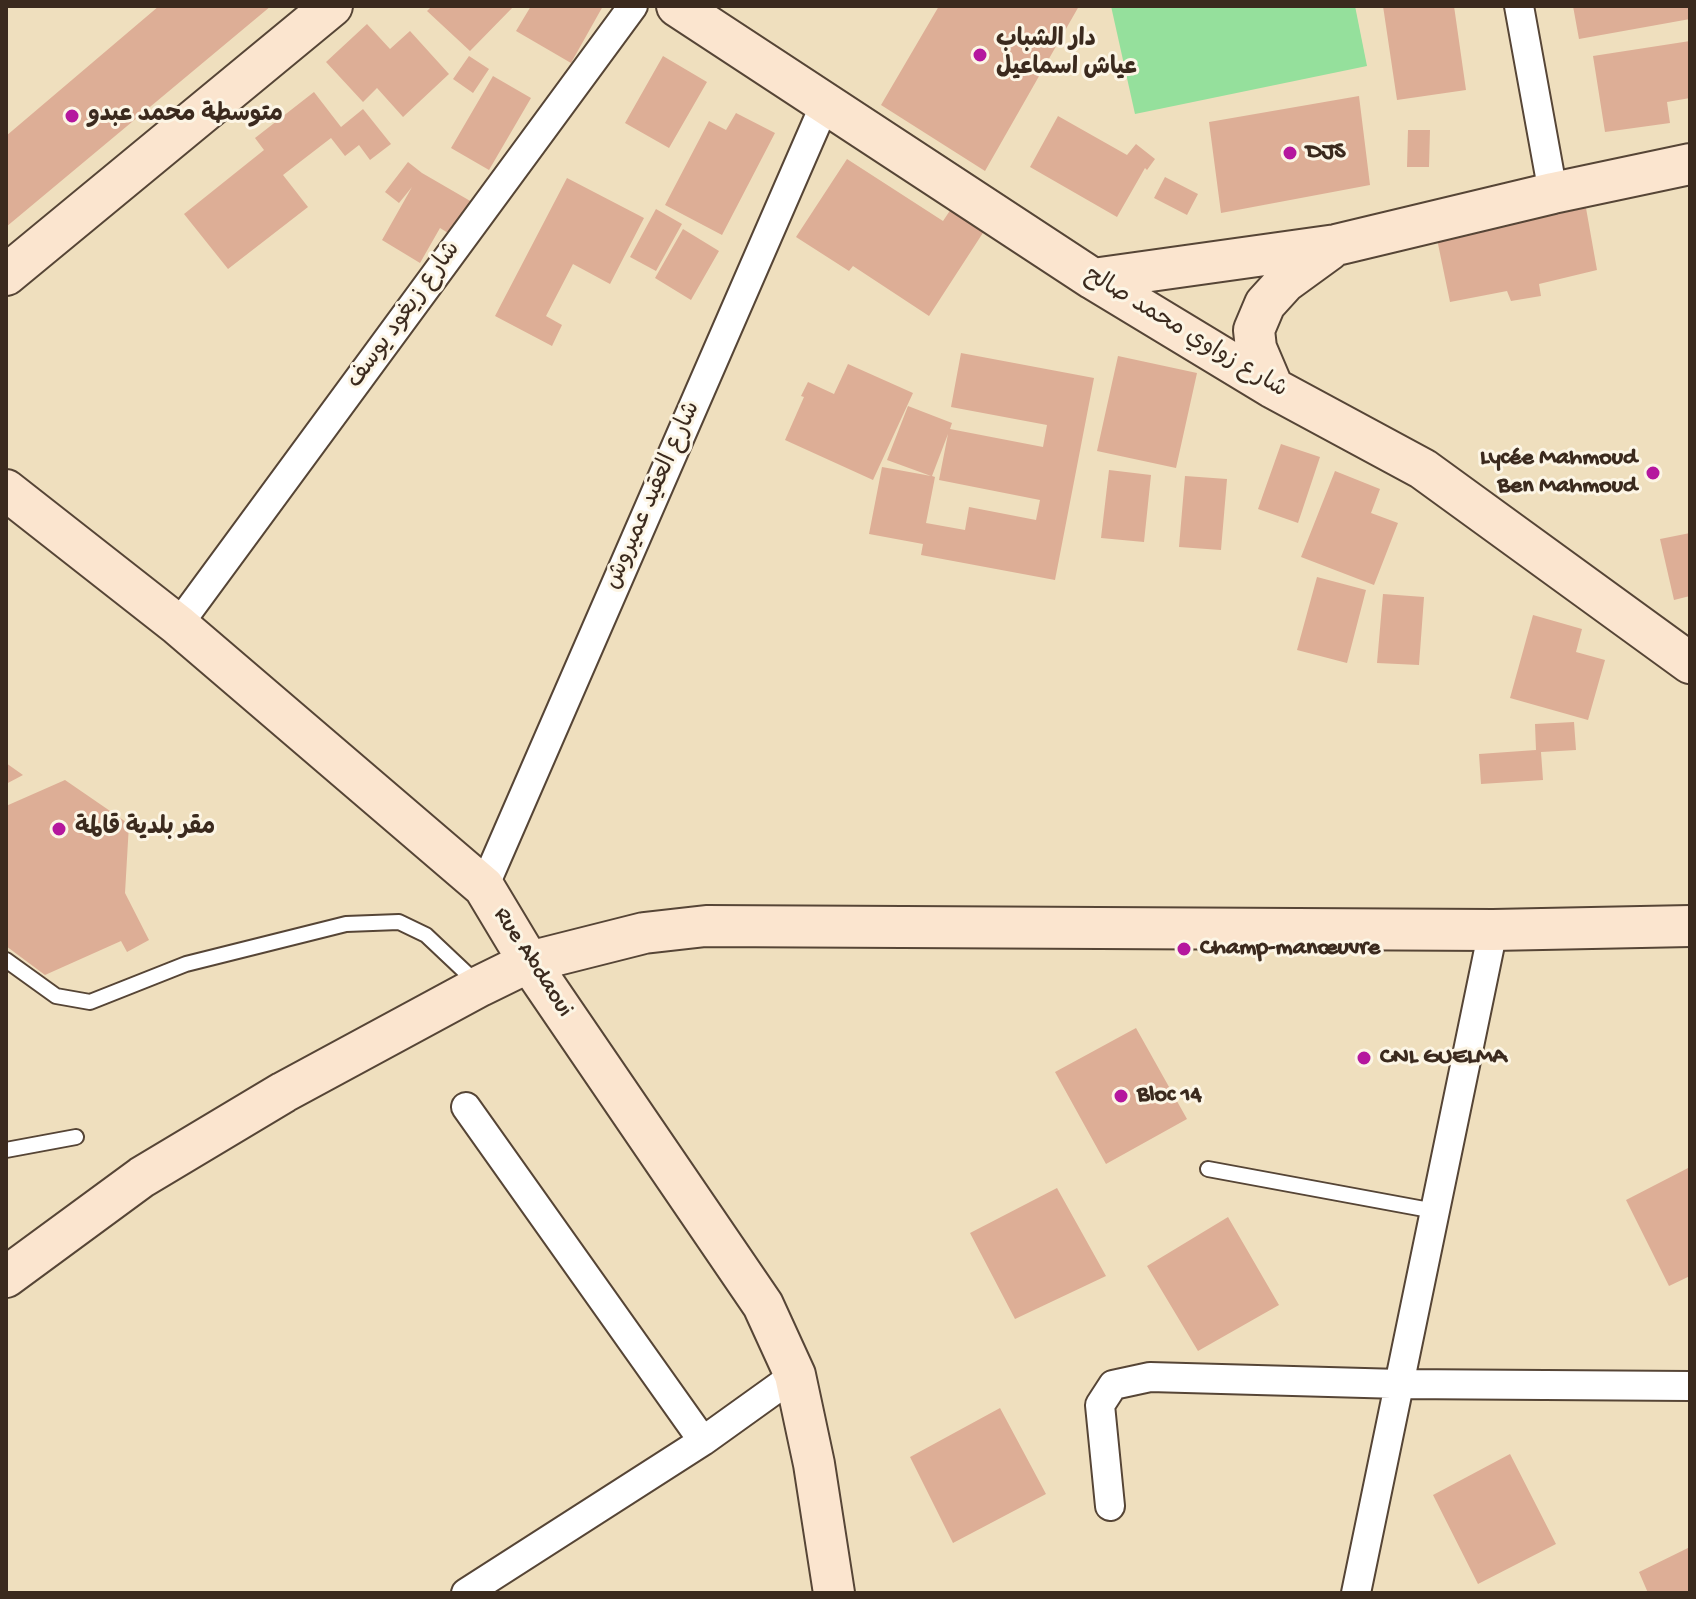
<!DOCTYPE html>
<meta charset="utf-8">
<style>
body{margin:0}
#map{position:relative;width:1696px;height:1599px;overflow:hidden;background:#efdfbe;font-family:"Gochi Hand",sans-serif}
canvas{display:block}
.frame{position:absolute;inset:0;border:8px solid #3b2a1e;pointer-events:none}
</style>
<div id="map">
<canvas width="1696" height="1599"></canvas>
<div class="frame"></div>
</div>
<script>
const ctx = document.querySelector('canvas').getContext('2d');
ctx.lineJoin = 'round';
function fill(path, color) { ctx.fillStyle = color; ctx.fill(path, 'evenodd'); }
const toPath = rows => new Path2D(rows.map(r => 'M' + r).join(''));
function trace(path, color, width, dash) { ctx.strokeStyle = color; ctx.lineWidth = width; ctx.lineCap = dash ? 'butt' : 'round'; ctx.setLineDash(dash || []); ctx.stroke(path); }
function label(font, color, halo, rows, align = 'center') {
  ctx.font = font + ' "Gochi Hand","Playpen Sans Arabic",sans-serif'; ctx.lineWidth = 6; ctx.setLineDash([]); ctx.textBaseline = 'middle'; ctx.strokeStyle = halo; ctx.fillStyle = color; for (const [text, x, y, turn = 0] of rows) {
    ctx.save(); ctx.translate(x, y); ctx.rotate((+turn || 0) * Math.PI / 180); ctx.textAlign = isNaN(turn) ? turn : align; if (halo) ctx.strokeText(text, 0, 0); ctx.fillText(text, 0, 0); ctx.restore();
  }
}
fill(toPath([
 [1111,6,1355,6,1367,66,1135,114]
]), '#95e09c');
fill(toPath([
 [159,6,271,6,6,227,6,136],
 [432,6,514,6,470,51,427,11],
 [531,6,603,6,571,63,516,31],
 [939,6,1079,6,985,171,881,105],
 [1383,6,1454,6,1466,90,1397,100],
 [1573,6,1690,6,1690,19,1579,39],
 [367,24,390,49,410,31,449,74,403,117,377,88,363,102,326,62],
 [1690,41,1690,98,1667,102,1670,123,1605,132,1593,56],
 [469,56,489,69,473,93,453,79],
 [663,56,707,82,669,148,625,123],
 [493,76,531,98,489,170,451,148],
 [314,92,341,127,363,109,391,144,370,160,359,145,345,156,331,138,283,175,308,207,228,269,184,214,264,150,255,138],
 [1359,96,1370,185,1221,213,1209,122],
 [736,113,775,133,722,235,665,205,709,121,726,130],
 [1058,116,1127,155,1136,144,1155,159,1147,170,1145,168,1117,217,1030,167],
 [1408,130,1430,130,1429,167,1407,167],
 [847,159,943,221,957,200,990,222,929,316,853,266,849,271,796,237],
 [408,162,422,173,472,202,453,236,440,228,420,263,382,240,412,187,399,203,385,192],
 [1165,177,1198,194,1187,215,1154,198],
 [567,178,644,218,610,284,573,264,546,316,562,325,552,346,495,316],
 [1586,208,1597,270,1539,284,1541,296,1511,301,1507,291,1450,302,1437,239],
 [656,209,682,224,656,271,630,257],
 [683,229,719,251,691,300,655,278],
 [961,353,1094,378,1055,580,921,555,923,544,869,534,882,467,931,476,887,460,908,406,952,423,950,429,1043,447,1047,425,951,407],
 [948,434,939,480,1040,500,1036,520,969,507,965,530,926,523,935,477,932,476],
 [1118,356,1197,373,1176,468,1097,451],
 [848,364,913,393,873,480,785,440,804,397,801,396,808,382,834,394],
 [1281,444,1320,457,1298,523,1258,509],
 [1109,470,1151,475,1144,542,1101,538],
 [1335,471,1380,489,1371,513,1398,523,1374,585,1301,557],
 [1185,476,1227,479,1221,550,1179,547],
 [1690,533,1690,596,1674,600,1660,539],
 [1317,577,1366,590,1347,663,1297,650],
 [1383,594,1424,597,1419,665,1377,663],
 [1533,615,1582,629,1576,652,1605,660,1588,720,1510,698],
 [1574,722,1576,750,1541,752,1543,780,1481,784,1479,754,1536,750,1535,724],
 [6,763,23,775,6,784],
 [65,780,129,824,125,893,149,940,127,952,121,941,45,975,6,946,6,806],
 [1136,1028,1187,1119,1106,1164,1055,1072],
 [1690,1167,1690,1276,1669,1286,1626,1200],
 [1057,1188,1106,1276,1015,1319,970,1233],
 [1228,1217,1279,1305,1198,1351,1147,1266],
 [1000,1408,1046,1494,953,1543,910,1457],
 [1510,1454,1556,1544,1478,1584,1433,1495],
 [1690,1547,1690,1593,1648,1593,1639,1572]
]), '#ddae96');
const lane = toPath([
 [6,960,56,996,90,1002,186,964,346,924,399,922,426,935,479,985],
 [6,1150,76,1137],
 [1208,1169,1435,1211]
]);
const street = toPath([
 [1519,6,1553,193],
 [178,625,633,6],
 [484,887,825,104],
 [466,1107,703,1441],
 [1110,1506,1100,1405,1113,1385,1150,1377,1400,1384,1690,1386],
 [466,1593,703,1441,795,1375],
 [1356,1593,1493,930]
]);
const secondary = toPath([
 [677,6,1093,279,1273,388,1423,469,1690,663],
 [6,275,332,6],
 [1093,279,1336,245,1553,193,1690,164],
 [1273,388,1256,348,1254,330,1265,304,1285,282,1329,250],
 [6,490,178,625,484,887,529,962,763,1305,795,1375,814,1464,834,1593],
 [6,1277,142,1177,284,1092,480,986,529,962,644,933,706,926,1493,930,1690,926]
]);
trace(lane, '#564536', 18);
trace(street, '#564536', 32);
trace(secondary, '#564536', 44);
trace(lane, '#fff', 14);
trace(street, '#fff', 28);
trace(secondary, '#fbe5cf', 40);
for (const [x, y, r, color] of [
 [980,55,8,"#b5179e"],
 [72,116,8,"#b5179e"],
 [1290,153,8,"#b5179e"],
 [1653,473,8,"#b5179e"],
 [59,829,8,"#b5179e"],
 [1184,949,8,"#b5179e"],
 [1364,1058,8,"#b5179e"],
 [1121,1096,8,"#b5179e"]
]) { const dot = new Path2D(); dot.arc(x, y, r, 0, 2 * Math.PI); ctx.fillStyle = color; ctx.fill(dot); trace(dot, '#fcf5e5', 3); }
label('bold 24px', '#3b2a1e', '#fcf5e5', [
 ["دار الشباب",996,41],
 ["عياش اسماعيل",996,69],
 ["متوسطة محمد عبدو",88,116],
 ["DJS",1306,153],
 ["Lycée Mahmoud",1637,459,"right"],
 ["Ben Mahmoud",1637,487,"right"],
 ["مقر بلدية قالمة",75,829],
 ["Champ-manœuvre",1200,949],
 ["CNL GUELMA",1380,1058],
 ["Bloc 14",1137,1096]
], 'left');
label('24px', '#3b2a1e', '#fcf5e5', [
 ["شارع زيغود يوسف",405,316,-54],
 ["شارع زواوي محمد صالح",1185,334,31],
 ["شارع العقيد عميروش",654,496,-66],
 ["Rue Abdaoui",532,963,57]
]);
</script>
